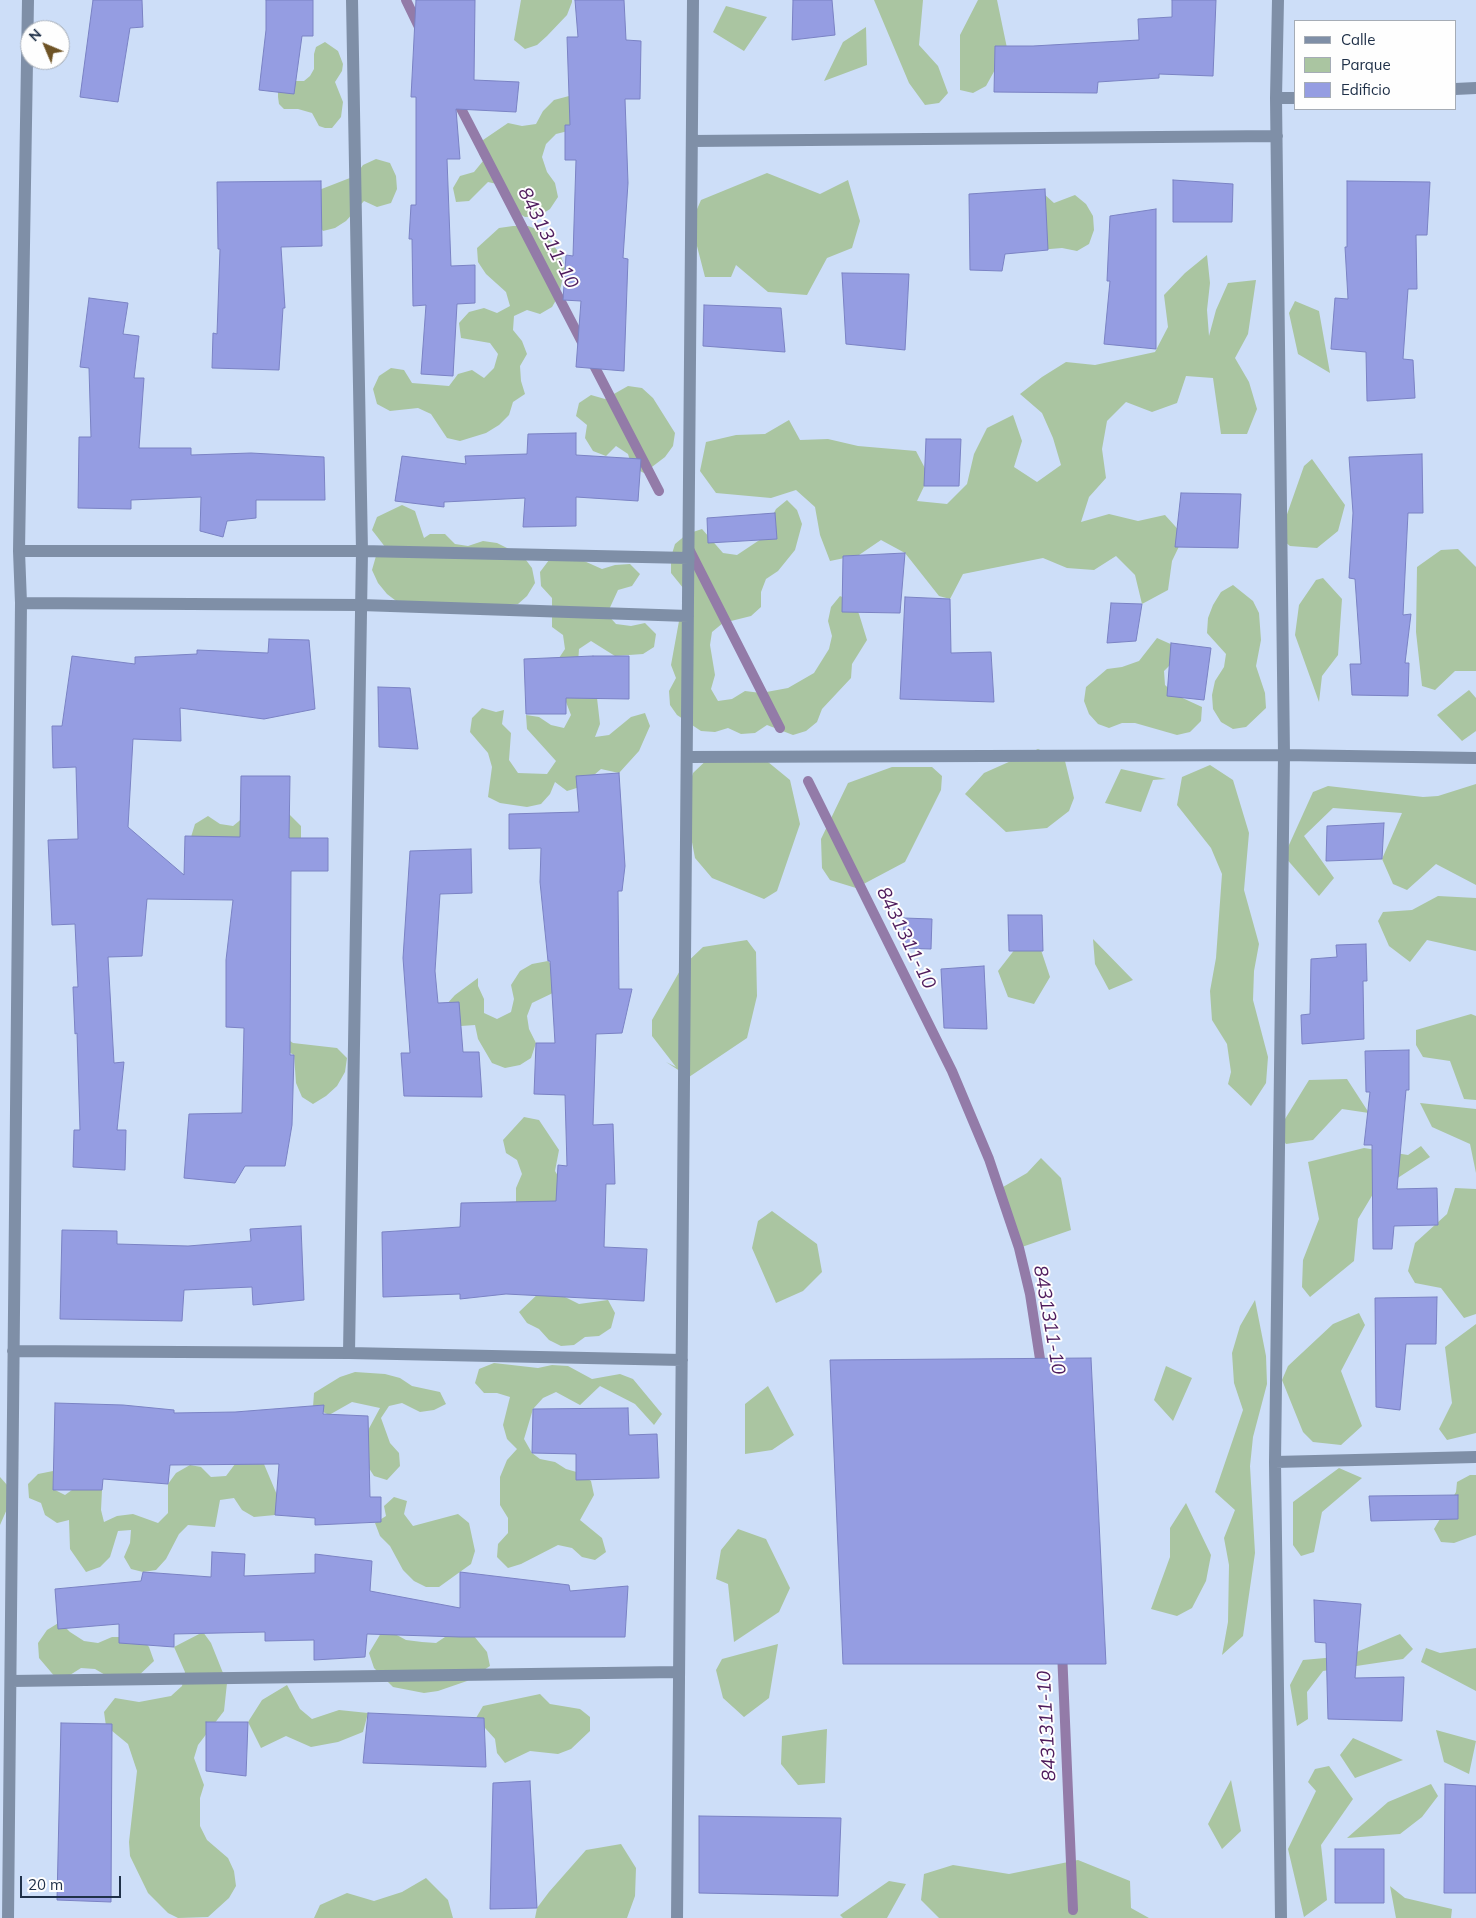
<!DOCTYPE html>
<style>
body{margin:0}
#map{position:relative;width:1476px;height:1918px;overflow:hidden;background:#cddef8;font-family:Mulish,sans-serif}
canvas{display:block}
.legend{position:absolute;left:1294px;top:20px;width:162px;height:90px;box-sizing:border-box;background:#fefefe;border:1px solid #a5acb6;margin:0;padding:6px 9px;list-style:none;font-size:15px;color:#203149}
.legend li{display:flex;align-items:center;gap:10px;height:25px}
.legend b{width:25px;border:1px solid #a5acb6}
.north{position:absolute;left:20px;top:20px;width:50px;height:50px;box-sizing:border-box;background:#fefefe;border:1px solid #a5acb6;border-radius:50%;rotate:315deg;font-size:14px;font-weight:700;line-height:20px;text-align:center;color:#203149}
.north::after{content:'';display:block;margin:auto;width:18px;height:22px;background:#6e5325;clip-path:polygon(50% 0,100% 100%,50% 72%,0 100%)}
.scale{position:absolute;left:20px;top:1876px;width:101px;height:22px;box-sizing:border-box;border:2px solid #203149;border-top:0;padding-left:6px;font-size:15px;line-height:18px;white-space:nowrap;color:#203149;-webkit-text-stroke:4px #fefefe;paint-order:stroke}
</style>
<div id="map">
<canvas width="1476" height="1918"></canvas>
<ul class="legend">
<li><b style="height:6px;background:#7f8fa7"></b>Calle</li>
<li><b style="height:14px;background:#aac5a1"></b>Parque</li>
<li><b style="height:14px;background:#959de2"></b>Edificio</li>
</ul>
<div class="north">N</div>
<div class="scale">20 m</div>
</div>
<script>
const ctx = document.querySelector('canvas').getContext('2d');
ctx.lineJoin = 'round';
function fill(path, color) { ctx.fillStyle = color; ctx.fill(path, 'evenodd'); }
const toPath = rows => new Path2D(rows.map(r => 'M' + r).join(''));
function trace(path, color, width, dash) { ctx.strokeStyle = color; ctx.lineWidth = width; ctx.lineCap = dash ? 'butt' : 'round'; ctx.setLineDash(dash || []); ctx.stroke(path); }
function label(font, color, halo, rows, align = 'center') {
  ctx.font = font + ' Mulish,sans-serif'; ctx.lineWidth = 4; ctx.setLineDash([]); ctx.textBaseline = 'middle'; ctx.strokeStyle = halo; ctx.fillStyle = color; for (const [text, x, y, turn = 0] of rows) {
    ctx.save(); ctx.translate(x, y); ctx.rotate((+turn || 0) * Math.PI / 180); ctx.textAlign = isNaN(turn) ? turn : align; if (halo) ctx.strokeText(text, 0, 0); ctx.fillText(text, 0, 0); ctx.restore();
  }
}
fill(toPath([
 [521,0,572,0,572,2,567,15,547,36,537,45,525,49,514,40],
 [874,0,923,0,919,45,938,66,948,93,939,103,925,105,909,83],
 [978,0,997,0,1007,48,986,86,973,93,960,90,960,35],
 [726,6,767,17,744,51,713,32],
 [866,27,867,65,824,81,843,42],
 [325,42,338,51,343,64,342,71,335,82,343,102,341,117,332,128,325,128,319,126,312,113,298,109,284,109,279,104,278,97,278,91,289,81,304,81,310,76,314,69,314,54,316,47],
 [569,96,575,106,568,131,556,134,546,144,542,157,547,172,555,183,558,197,550,209,539,216,525,217,513,210,501,185,488,182,469,201,456,202,453,188,460,176,474,172,483,161,479,154,483,140,508,123,522,126,536,124,543,111,554,100],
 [376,159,390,163,396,176,397,189,391,203,377,207,364,201,346,221,335,228,323,231,313,219,319,190,355,176,363,165],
 [767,173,820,194,848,180,860,221,852,248,827,258,807,295,768,292,736,265,731,277,705,277,691,223,701,200],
 [1044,194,1054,203,1075,195,1086,204,1093,216,1094,230,1089,244,1077,251,1062,248,1038,250],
 [513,226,528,226,542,231,560,254,565,267,559,295,552,307,540,314,527,310,514,316,513,330,522,341,527,354,520,366,521,381,525,394,513,402,509,415,499,425,486,433,460,441,447,438,431,414,418,408,390,411,377,404,373,389,379,376,391,368,404,370,412,383,449,386,458,374,472,370,484,378,494,368,498,354,490,343,461,338,459,323,469,312,484,308,497,313,510,306,506,292,486,274,478,262,477,248,499,228],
 [1207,255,1210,283,1207,310,1209,336,1216,310,1228,283,1256,280,1248,334,1235,358,1249,382,1257,409,1247,434,1221,434,1213,378,1186,376,1177,403,1152,412,1126,402,1107,421,1102,449,1106,478,1089,497,1081,522,1109,514,1138,521,1165,515,1184,536,1172,561,1168,590,1142,604,1135,575,1116,556,1094,570,1067,568,1043,558,963,574,950,599,939,596,905,553,881,540,859,555,830,561,820,535,815,507,796,490,771,498,716,493,700,471,706,442,736,435,765,434,789,420,800,440,828,439,858,446,916,451,929,476,917,501,947,504,967,484,974,454,987,428,1013,415,1022,441,1014,467,1037,482,1061,465,1053,438,1042,413,1020,394,1042,377,1066,362,1095,365,1155,352,1168,327,1164,295,1185,273],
 [1295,301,1319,311,1330,373,1298,354,1289,313],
 [628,386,642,388,653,398,675,433,673,446,665,457,644,473,632,467,628,454,616,446,606,456,593,451,585,438,587,425,576,416,579,403,591,395,605,399],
 [1312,459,1345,505,1338,531,1317,548,1290,546,1279,537,1304,466],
 [787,500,797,510,802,524,795,550,778,571,766,579,761,592,761,607,751,616,723,623,712,632,710,645,715,675,711,689,718,701,732,699,745,691,761,693,788,688,814,673,829,649,832,636,828,621,831,607,840,596,853,602,859,614,867,640,852,664,851,678,822,709,817,722,806,731,793,735,767,725,755,733,741,734,728,728,715,732,701,731,677,715,670,705,669,691,676,678,671,665,679,621,688,594,671,573,671,557,675,544,687,534,702,529,723,553,737,555,761,539,776,509],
 [402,505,415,511,424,538,430,534,445,534,455,544,468,546,483,541,497,543,523,556,532,568,535,583,527,596,518,604,422,613,408,610,387,594,378,583,372,570,376,556,389,552,372,530,377,517],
 [1458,549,1476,567,1476,671,1455,671,1435,690,1422,686,1416,632,1417,567,1441,550],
 [575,557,602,569,615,565,630,564,640,574,632,586,618,590,607,614,616,624,631,626,645,623,656,634,654,647,643,654,615,656,591,641,579,649,578,663,597,698,600,724,595,737,609,735,631,717,645,713,650,726,639,751,619,773,601,769,580,787,567,791,555,782,550,794,541,804,527,807,500,803,488,797,492,767,488,753,470,732,472,718,482,708,496,712,504,710,502,724,511,733,509,760,518,773,547,774,556,761,527,729,526,715,539,717,551,725,564,728,571,715,566,702,557,661,565,649,563,635,552,627,552,598,541,586,540,572,549,560],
 [1323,578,1342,599,1338,655,1322,676,1319,702,1295,635,1299,605,1316,580],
 [1233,585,1253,601,1259,613,1261,640,1256,666,1265,693,1266,708,1246,727,1233,729,1221,722,1213,709,1212,695,1215,681,1224,667,1226,654,1207,633,1208,618,1213,605,1221,592],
 [1157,638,1175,646,1174,661,1164,671,1165,685,1176,695,1202,707,1201,721,1190,732,1177,735,1135,723,1122,723,1109,728,1098,724,1089,714,1084,701,1086,687,1107,669,1122,667,1139,661],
 [1469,690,1476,698,1476,731,1462,741,1437,715],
 [1038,749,1065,761,1074,798,1069,811,1047,828,1006,832,965,794,984,773],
 [714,753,757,753,790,780,800,824,777,891,764,899,712,878,695,858,684,800,693,773],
 [1210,765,1233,780,1249,833,1244,890,1259,944,1254,971,1253,1000,1268,1057,1266,1083,1251,1106,1228,1084,1231,1072,1227,1044,1212,1020,1210,991,1216,958,1222,874,1211,848,1177,805,1182,777],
 [892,767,932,767,942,776,941,790,905,862,856,888,830,880,822,868,821,839,848,783],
 [1121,769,1166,779,1153,780,1141,812,1105,803],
 [1476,784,1476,885,1436,864,1407,890,1393,884,1382,859,1402,813,1333,808,1304,836,1334,878,1319,896,1284,856,1313,792,1328,786,1423,797,1438,796],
 [275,811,289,814,301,826,301,841,191,837,195,824,208,816,220,824,233,826,244,817],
 [1438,896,1476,898,1476,951,1427,940,1410,962,1389,946,1378,921,1383,912,1412,910],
 [1033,926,1050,977,1034,1004,1008,997,998,971],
 [1093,939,1133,980,1109,990,1095,964],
 [747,940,756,952,757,996,747,1038,689,1077,666,1062,676,1067,652,1036,652,1020,682,967,703,947],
 [548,961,552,965,557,991,532,1003,527,1016,529,1029,536,1043,531,1058,520,1065,505,1068,492,1063,478,1039,475,1025,461,1026,445,1006,455,995,478,978,478,986,484,999,484,1013,497,1019,511,1012,514,999,511,985,520,971,532,964],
 [1471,1014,1476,1016,1476,1100,1464,1099,1450,1061,1423,1057,1416,1045,1416,1030],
 [282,1035,293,1043,337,1048,347,1058,345,1072,337,1086,326,1096,313,1104,302,1097,296,1083,294,1055,285,1050],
 [1347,1079,1369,1113,1342,1109,1313,1140,1286,1144,1277,1132,1309,1080],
 [1420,1103,1476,1109,1476,1173,1470,1144,1432,1127],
 [524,1117,539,1120,559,1150,555,1171,563,1184,555,1207,516,1202,516,1188,522,1174,517,1160,506,1153,503,1140],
 [1421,1146,1430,1157,1373,1194,1358,1219,1354,1261,1310,1297,1302,1287,1303,1260,1319,1219,1308,1162,1364,1148,1408,1155],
 [1041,1158,1061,1178,1071,1230,1019,1248,1005,1204,1003,1187,1027,1173],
 [1455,1188,1476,1189,1476,1314,1464,1318,1441,1288,1415,1283,1408,1271,1415,1243,1447,1214],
 [772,1211,817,1244,822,1272,803,1291,776,1303,752,1248,758,1221],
 [540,1292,555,1292,579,1304,608,1300,615,1313,611,1328,599,1336,585,1337,574,1345,561,1346,549,1340,539,1329,527,1323,519,1312],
 [1255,1300,1266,1356,1267,1384,1253,1437,1250,1466,1255,1553,1243,1636,1222,1655,1228,1622,1229,1565,1224,1538,1235,1510,1215,1492,1243,1410,1234,1383,1232,1353,1240,1326],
 [1359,1313,1365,1325,1341,1371,1362,1426,1341,1445,1313,1442,1303,1432,1282,1380,1288,1366,1333,1324],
 [1476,1324,1476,1433,1447,1440,1439,1429,1452,1403,1445,1347],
 [494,1363,538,1368,552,1365,568,1366,592,1379,620,1374,633,1379,662,1414,654,1425,635,1404,600,1386,580,1405,556,1392,543,1398,533,1409,524,1439,532,1453,540,1459,555,1462,566,1469,580,1473,591,1481,594,1495,580,1520,602,1538,606,1552,595,1560,582,1557,572,1548,558,1545,521,1564,508,1568,497,1557,498,1544,508,1533,508,1518,500,1505,500,1477,507,1460,517,1449,507,1439,503,1425,510,1397,497,1393,484,1393,475,1383,479,1369],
 [1166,1366,1192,1378,1173,1421,1154,1400],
 [355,1372,385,1374,400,1378,412,1386,440,1392,446,1404,434,1410,420,1412,402,1403,389,1406,381,1418,390,1443,399,1453,400,1466,387,1480,374,1476,365,1462,366,1434,380,1408,352,1402,329,1415,313,1407,314,1393,340,1377],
 [768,1386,794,1435,772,1450,745,1454,745,1404],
 [261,1457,280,1502,275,1515,254,1517,242,1510,234,1498,220,1500,215,1527,188,1525,179,1534,166,1559,156,1570,143,1572,131,1569,124,1557,130,1543,131,1530,118,1531,110,1557,100,1567,86,1572,70,1549,69,1520,57,1523,45,1515,41,1503,29,1498,28,1484,38,1474,53,1471,53,1489,65,1495,76,1487,90,1483,102,1490,101,1510,104,1522,117,1516,133,1514,158,1523,168,1513,168,1484,176,1473,190,1465,201,1467,211,1477,226,1476,235,1464],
 [1339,1468,1362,1478,1322,1512,1314,1552,1301,1556,1293,1545,1293,1502],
 [1470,1475,1476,1475,1476,1535,1454,1543,1441,1542,1434,1529,1456,1492,1457,1482],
 [0,1477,8,1486,11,1500,0,1525],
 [394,1497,407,1501,404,1514,413,1526,458,1514,469,1523,475,1551,471,1564,439,1587,426,1587,414,1581,403,1570,390,1546,380,1536,375,1523,386,1516,384,1506],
 [1186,1503,1211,1555,1206,1581,1192,1608,1177,1616,1151,1609,1170,1557,1170,1528],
 [738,1529,766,1539,790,1588,779,1612,734,1642,728,1584,716,1579,721,1550],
 [60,1622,70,1632,84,1641,98,1643,112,1637,141,1637,149,1647,154,1661,134,1680,107,1676,95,1669,81,1668,70,1675,56,1678,39,1658,38,1643,47,1630],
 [384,1628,406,1640,422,1642,436,1643,454,1631,469,1630,487,1652,490,1666,467,1681,438,1691,424,1693,393,1687,374,1668,369,1653],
 [203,1632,211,1643,227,1683,224,1711,198,1745,194,1758,204,1785,200,1798,200,1826,207,1840,228,1858,234,1871,236,1886,229,1898,208,1917,178,1918,168,1913,148,1893,130,1856,129,1842,137,1771,128,1744,106,1726,104,1712,115,1698,139,1702,171,1696,182,1686,185,1672,174,1647],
 [1400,1634,1413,1649,1403,1659,1323,1671,1307,1692,1308,1719,1297,1726,1290,1685,1303,1660,1347,1656],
 [778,1644,769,1698,744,1717,723,1698,716,1670,722,1659],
 [1426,1648,1440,1653,1476,1648,1476,1691,1421,1662],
 [287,1685,300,1709,312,1719,339,1710,368,1713,363,1732,338,1742,311,1747,286,1736,261,1748,248,1722,262,1700],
 [540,1694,550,1704,580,1709,590,1717,590,1731,571,1749,558,1754,530,1751,505,1763,497,1753,495,1739,476,1718,483,1706],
 [827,1729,825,1783,798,1785,781,1764,782,1736],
 [1436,1730,1476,1741,1469,1774,1444,1762],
 [1353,1738,1403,1760,1355,1778,1340,1755],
 [1329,1766,1353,1799,1321,1845,1327,1900,1304,1917,1288,1849,1316,1791,1308,1782,1315,1769],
 [1231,1780,1241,1831,1222,1849,1208,1824],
 [1431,1784,1438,1796,1422,1817,1400,1834,1347,1838,1388,1802],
 [621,1844,636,1868,635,1896,627,1918,535,1918,537,1908,549,1892,586,1850],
 [1078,1860,1130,1881,1131,1908,1149,1918,939,1918,921,1900,924,1874,953,1865,1009,1874],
 [426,1878,448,1900,453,1918,314,1918,320,1905,347,1893,374,1901,402,1892],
 [889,1881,906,1884,887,1918,843,1918,840,1915],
 [1390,1886,1405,1898,1452,1909,1451,1918,1396,1918]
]), '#aac5a1');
trace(toPath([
 [406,0,421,31],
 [455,97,659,491],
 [689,549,780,728],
 [808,781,952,1071,989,1159,1019,1248,1030,1294,1042,1372],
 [1062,1651,1073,1910]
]), '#937ba8', 10);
const building = toPath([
 [93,0,142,0,143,27,130,28,118,102,80,97,93,0],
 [266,0,313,0,313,36,302,36,294,94,259,90,266,30,266,0],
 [416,0,475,0,474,80,519,82,516,112,456,109,460,159,447,159,451,266,475,265,475,303,457,304,453,376,421,374,426,305,413,306,412,239,409,239,411,205,416,205,416,97,411,97,416,0],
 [575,0,624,0,626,40,641,41,640,99,625,99,628,183,623,258,628,259,624,371,576,367,581,301,563,300,566,255,573,256,576,160,565,160,565,125,570,125,567,37,578,37,575,0],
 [793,0,832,0,835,35,792,40,793,0],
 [1172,0,1216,0,1213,76,1159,74,1159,78,1098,82,1097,93,994,92,995,46,1033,46,1139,40,1138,19,1172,17,1172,0],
 [1173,180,1233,184,1232,222,1173,222,1173,180],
 [321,181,322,246,281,247,285,308,283,308,279,370,212,368,213,333,217,334,220,249,218,249,217,182,321,181],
 [1347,181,1430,182,1427,235,1416,235,1417,289,1408,289,1403,359,1413,360,1415,398,1367,401,1366,352,1331,349,1335,298,1348,299,1345,247,1347,247,1347,181],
 [1045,189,1048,250,1005,254,1002,271,970,270,969,194,1045,189],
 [1156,209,1156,349,1104,344,1110,281,1107,281,1110,216,1156,209],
 [842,273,909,274,905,350,846,344,842,273],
 [89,298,128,303,123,334,139,336,134,378,144,378,139,448,191,448,191,455,251,453,324,457,325,500,256,500,256,518,227,521,223,537,200,531,201,497,131,500,131,509,78,508,79,437,91,437,89,368,80,367,89,298],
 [704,305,781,308,785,352,703,346,704,305],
 [576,433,576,455,641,459,638,501,576,497,576,526,523,527,525,498,444,502,444,507,395,501,402,456,466,464,465,456,527,454,528,434,576,433],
 [926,439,961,439,959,486,924,486,926,439],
 [1422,454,1423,513,1408,513,1403,615,1411,614,1405,663,1409,663,1408,696,1352,695,1350,664,1361,664,1355,579,1349,578,1353,513,1349,457,1422,454],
 [1181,493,1241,494,1238,548,1175,547,1181,493],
 [775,513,777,539,708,543,707,518,775,513],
 [905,553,900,613,842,612,843,556,905,553],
 [905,597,950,599,951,653,991,652,994,702,900,699,905,597],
 [1111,603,1142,604,1136,641,1107,643,1111,603],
 [269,639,309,640,315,709,264,719,180,708,181,741,133,739,128,827,184,875,185,836,240,837,241,776,290,776,289,838,328,838,328,871,291,871,290,1055,294,1055,292,1125,285,1166,245,1166,235,1183,184,1178,189,1114,242,1113,244,1028,226,1027,226,960,233,900,147,899,142,956,108,957,114,1063,124,1062,117,1130,126,1130,125,1170,73,1167,74,1130,80,1130,77,1033,75,1034,73,987,78,987,75,924,52,925,48,840,78,839,76,767,53,768,52,726,62,726,72,656,135,664,135,657,197,654,197,650,268,653,269,639],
 [1171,643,1211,648,1204,700,1167,696,1171,643],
 [593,656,629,656,629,699,566,698,566,714,526,714,524,659,593,656],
 [378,687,410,688,418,749,379,747,378,687],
 [619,773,625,866,622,891,618,891,619,989,632,989,622,1033,596,1034,593,1125,613,1124,615,1184,606,1184,604,1247,647,1249,644,1301,506,1294,460,1299,460,1294,383,1297,382,1232,460,1227,461,1203,556,1201,558,1165,567,1166,565,1095,534,1094,536,1043,555,1043,550,961,548,961,540,882,541,848,509,849,509,814,579,812,576,776,619,773],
 [1384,823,1382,859,1326,861,1327,826,1384,823],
 [471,849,472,893,440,894,435,971,438,1003,459,1002,463,1052,479,1052,482,1097,404,1096,401,1053,410,1053,403,958,410,851,471,849],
 [1008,915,1042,915,1043,951,1009,951,1008,915],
 [904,918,932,919,931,949,903,948,904,918],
 [1366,944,1367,981,1363,981,1364,1039,1302,1044,1301,1015,1310,1014,1311,959,1337,957,1336,945,1366,944],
 [984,966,987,1029,944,1028,941,969,984,966],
 [1409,1050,1409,1090,1406,1090,1397,1189,1437,1188,1438,1225,1394,1226,1392,1249,1373,1249,1372,1145,1364,1145,1370,1092,1366,1092,1365,1051,1409,1050],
 [301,1226,304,1300,253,1305,252,1287,184,1290,182,1321,60,1319,62,1230,117,1231,117,1244,188,1246,251,1241,250,1229,301,1226],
 [1437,1297,1436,1344,1406,1344,1400,1410,1376,1407,1375,1298,1437,1297],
 [1091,1358,1106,1664,843,1664,830,1360,1091,1358],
 [55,1403,123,1405,174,1410,174,1413,235,1412,324,1405,323,1414,368,1416,370,1497,381,1497,381,1522,315,1525,315,1518,275,1515,279,1464,170,1465,168,1484,103,1479,102,1490,53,1490,55,1403],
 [628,1408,629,1435,657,1434,659,1478,576,1480,576,1454,532,1453,533,1409,628,1408],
 [1458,1495,1458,1519,1371,1521,1369,1496,1458,1495],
 [212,1552,245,1554,244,1576,315,1573,315,1554,372,1561,370,1591,460,1608,460,1572,569,1585,570,1591,628,1586,625,1637,460,1637,367,1634,365,1657,314,1660,314,1640,265,1641,265,1632,174,1634,174,1647,119,1643,119,1624,58,1629,55,1589,141,1581,143,1572,211,1577,212,1552],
 [1314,1600,1361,1604,1355,1678,1404,1677,1402,1721,1328,1719,1326,1643,1315,1642,1314,1600],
 [368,1713,484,1718,486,1767,363,1763,368,1713],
 [206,1722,248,1722,246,1776,206,1771,206,1722],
 [61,1723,112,1724,111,1902,57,1900,61,1723],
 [530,1781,537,1908,490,1909,493,1783,530,1781],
 [1445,1784,1476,1786,1476,1893,1444,1893,1445,1784],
 [699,1816,841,1818,838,1896,699,1893,699,1816],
 [1335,1849,1384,1849,1384,1903,1335,1903,1335,1849]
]);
fill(building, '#959de2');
trace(building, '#7a82c4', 1);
trace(toPath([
 [1278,0,1276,98,1284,755,1275,1462,1281,1918],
 [1455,89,1476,88],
 [1276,98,1295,98],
 [692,141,1277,136],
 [19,551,362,551,689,558],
 [21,603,361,605,688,616],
 [687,757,1284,755,1476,758],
 [13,1351,349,1353,682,1360],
 [349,1353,362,551,352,0],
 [1275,1462,1476,1457],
 [11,1681,679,1672],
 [8,1918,21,603,19,551,28,0],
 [677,1918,693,0]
]), '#7f8fa7', 12);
label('italic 19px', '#4e1b5c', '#fefefe', [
 ["8431311-10",548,238,63],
 ["8431311-10",906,938,64],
 ["8431311-10",1049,1320,80],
 ["8431311-10",1047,1726,-93]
]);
</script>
